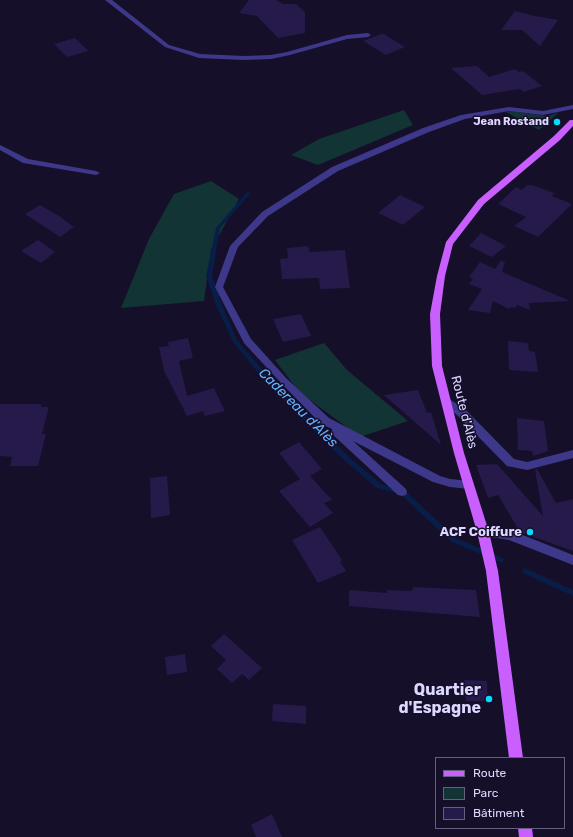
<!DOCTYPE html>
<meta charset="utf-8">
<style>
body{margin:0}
#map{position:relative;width:573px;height:837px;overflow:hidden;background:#150f29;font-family:Rubik,sans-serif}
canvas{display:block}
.legend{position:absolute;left:435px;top:757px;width:130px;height:72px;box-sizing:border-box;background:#150f29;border:1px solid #655f7f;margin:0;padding:5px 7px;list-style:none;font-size:12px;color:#ddd8ff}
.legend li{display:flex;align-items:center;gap:8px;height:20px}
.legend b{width:20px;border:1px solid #655f7f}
</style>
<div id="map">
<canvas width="573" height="837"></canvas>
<ul class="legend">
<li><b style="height:5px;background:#c95fff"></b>Route</li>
<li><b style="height:11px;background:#123434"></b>Parc</li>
<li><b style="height:11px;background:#261a4b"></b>Bâtiment</li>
</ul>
</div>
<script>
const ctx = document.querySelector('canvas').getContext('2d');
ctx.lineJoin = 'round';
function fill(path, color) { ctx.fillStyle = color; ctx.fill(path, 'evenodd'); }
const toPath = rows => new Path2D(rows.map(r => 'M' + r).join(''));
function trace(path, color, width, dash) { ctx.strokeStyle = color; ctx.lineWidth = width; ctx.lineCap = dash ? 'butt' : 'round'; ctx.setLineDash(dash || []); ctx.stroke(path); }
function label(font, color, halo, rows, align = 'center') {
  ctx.font = font + ' Rubik,sans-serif'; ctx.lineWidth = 3; ctx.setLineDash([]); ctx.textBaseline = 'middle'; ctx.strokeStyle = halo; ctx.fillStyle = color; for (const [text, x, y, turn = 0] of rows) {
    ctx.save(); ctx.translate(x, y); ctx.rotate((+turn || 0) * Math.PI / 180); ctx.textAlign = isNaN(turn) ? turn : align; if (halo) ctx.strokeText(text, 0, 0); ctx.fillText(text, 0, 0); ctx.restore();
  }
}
fill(toPath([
 [404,110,413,125,318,165,291,155,319,139],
 [510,111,548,116,559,112,539,130,506,112],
 [211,181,239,199,211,250,204,301,121,308,149,239,174,194],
 [324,343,347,370,408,421,360,437,299,392,275,360]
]), '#123434');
fill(toPath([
 [247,192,249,192,251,193,220,228,212,276,222,305,237,340,273,382,348,456,381,484,404,490,456,538,503,558,504,560,503,562,501,563,499,562,452,542,400,494,377,488,344,460,269,386,233,342,216,305,206,276,216,228,247,192],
 [525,568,573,590,573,596,523,573,522,571,523,569,525,568]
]), '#081e49');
fill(toPath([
 [249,0,276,0,283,4,296,4,305,12,305,33,278,38,257,16,239,13],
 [515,11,535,16,558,20,540,46,522,30,501,30],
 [381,34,384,34,405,47,386,55,363,41],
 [75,38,88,51,67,57,54,44],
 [477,66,489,77,515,69,519,72,523,71,542,86,524,92,520,89,482,95,451,68],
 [527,185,532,185,554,193,552,196,572,204,538,237,514,226,526,217,498,204,516,187,522,190],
 [400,195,425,207,403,225,378,213],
 [40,205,59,216,74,227,60,237,25,214],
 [481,233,506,246,492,257,469,246],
 [38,240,55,252,41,263,21,251],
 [308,246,310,252,345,250,350,288,320,289,319,278,282,279,280,259,288,258,287,248],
 [501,260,505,262,502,272,570,301,529,303,530,310,517,305,515,308,511,307,509,309,493,301,490,313,468,310,482,289,469,284,473,279,469,277,480,262,495,269],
 [301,314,311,336,283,342,273,319],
 [188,338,193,358,179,361,187,396,214,388,225,411,205,416,203,411,187,416,184,410,164,371,159,347,169,346,168,342],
 [508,341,528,343,529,351,535,352,538,372,509,370],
 [418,390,427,413,431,412,441,445,384,395],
 [0,404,41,404,41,407,49,407,42,434,46,434,38,466,10,466,12,457,0,456],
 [517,418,544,421,548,451,533,456,532,451,518,450],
 [299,442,322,469,310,476,332,500,324,503,333,513,310,527,279,491,300,479,279,453],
 [497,464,543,516,535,470,537,469,556,503,573,499,573,551,520,532,498,495,488,498,476,465],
 [167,476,170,515,151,518,150,478],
 [320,527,342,560,340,562,346,571,318,583,292,540],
 [413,587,476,590,480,617,349,606,349,590,387,593,387,590,412,591],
 [224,634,262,668,249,680,242,674,232,683,217,669,226,660,211,646],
 [185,654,187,672,167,675,165,657],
 [464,680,487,681,488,701,466,701],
 [273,704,306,706,306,724,272,721],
 [272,814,282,837,256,837,251,825]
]), '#261a4b');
fill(toPath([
 [105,0,112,0,169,45,200,54,244,56,271,55,287,52,347,35,368,33,371,35,368,37,347,39,290,55,271,59,244,60,199,58,165,47,105,0],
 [573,105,573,109,543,115,509,111,465,119,429,132,338,171,268,216,238,247,223,287,251,339,287,379,329,418,440,476,450,479,469,481,473,482,474,485,473,488,469,489,450,487,433,482,353,441,406,489,407,492,406,495,402,496,398,495,332,434,332,429,321,424,281,383,244,343,215,287,230,246,262,212,332,167,423,128,461,115,509,107,543,111,573,105],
 [0,145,28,159,96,171,100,173,96,175,23,163,0,150,0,145],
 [446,397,465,409,514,459,527,462,573,450,573,458,527,470,507,466,457,415,443,404,441,401,443,398,446,397],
 [483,527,510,530,573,555,573,565,509,540,479,535,477,532,479,529,483,527]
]), '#3e388a');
fill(toPath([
 [570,120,573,120,573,126,560,140,484,204,453,244,445,276,440,314,442,366,464,453,489,532,498,571,523,758,509,758,486,571,477,532,454,453,432,366,430,314,437,276,446,242,478,200,554,136,570,120],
 [518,828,532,828,533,837,519,837,518,828]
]), '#c95fff');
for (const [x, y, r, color] of [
 [557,122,4,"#04ddff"],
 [530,532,4,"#04ddff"],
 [489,699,4,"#04ddff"]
]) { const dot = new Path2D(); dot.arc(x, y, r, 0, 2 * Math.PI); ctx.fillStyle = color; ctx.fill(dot); trace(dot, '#150f29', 1.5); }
label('bold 11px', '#ddd8ff', '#150f29', [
 ["Jean Rostand",549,122]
], 'right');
label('13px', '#ddd8ff', '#150f29', [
 ["Route d'Alès",464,412,76]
]);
label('bold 13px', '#ddd8ff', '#150f29', [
 ["ACF Coiffure",522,532]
], 'right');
label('italic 14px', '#66b2ff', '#150f29', [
 ["Cadereau d'Alès",298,408,45]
]);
label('bold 16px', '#ddd8ff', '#150f29', [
 ["Quartier",481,690],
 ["d'Espagne",481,708]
], 'right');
</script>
